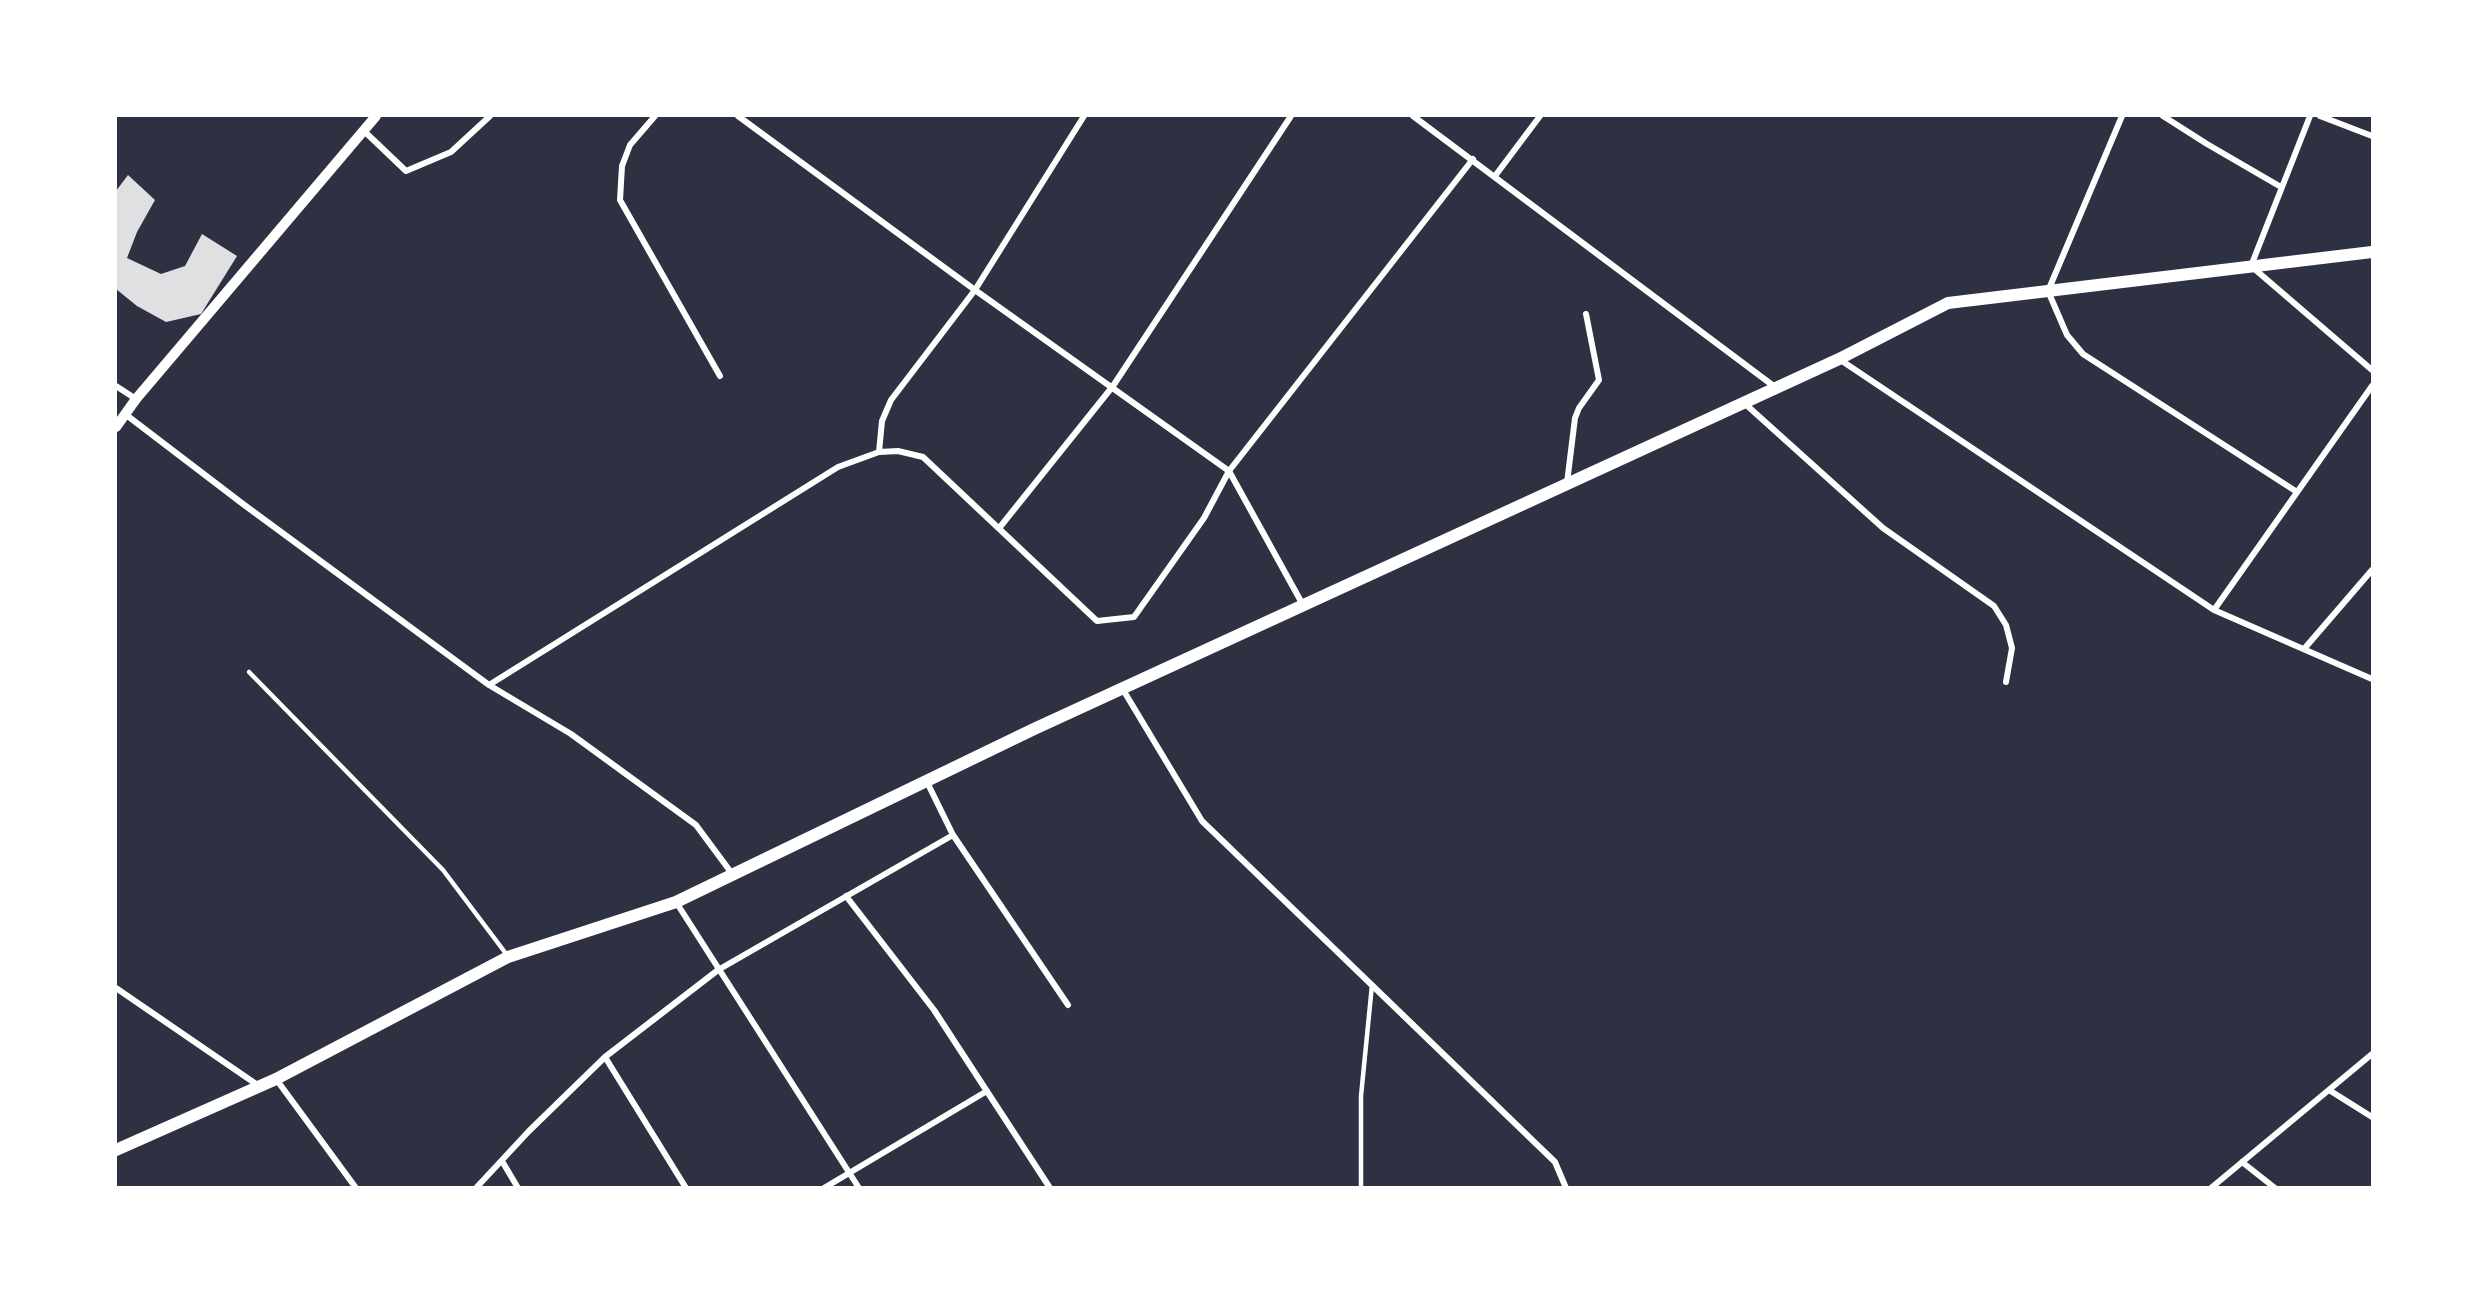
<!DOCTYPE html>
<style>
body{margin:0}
#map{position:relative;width:2488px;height:1303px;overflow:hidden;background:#2d3142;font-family:"PT Sans",sans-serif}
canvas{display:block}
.frame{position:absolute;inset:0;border:117px solid #fff;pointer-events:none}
</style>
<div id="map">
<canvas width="2488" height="1303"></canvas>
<div class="frame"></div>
</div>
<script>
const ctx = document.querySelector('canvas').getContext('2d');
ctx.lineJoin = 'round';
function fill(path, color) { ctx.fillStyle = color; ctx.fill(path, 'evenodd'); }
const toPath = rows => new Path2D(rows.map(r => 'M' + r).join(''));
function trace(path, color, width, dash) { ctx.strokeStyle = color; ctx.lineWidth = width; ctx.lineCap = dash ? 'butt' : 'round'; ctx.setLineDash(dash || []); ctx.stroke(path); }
fill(toPath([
 [128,175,155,200,137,232,127,258,161,274,185,266,202,234,237,256,201,314,166,322,137,306,116,289,116,191]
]), '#e0e0e3');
trace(toPath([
 [249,672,443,870,507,955],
 [1361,1188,1361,1096,1372,985]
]), '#fff', 4.5);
trace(toPath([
 [655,116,630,145,622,166,620,200,720,376],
 [738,116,975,290,1229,471,1303,605],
 [1413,116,1775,387],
 [2122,116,2048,291,2067,335,2083,354,2297,492],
 [2163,116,2207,144,2281,187],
 [2310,116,2251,266,2372,370],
 [2320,116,2372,136],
 [363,130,406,171,451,152,490,116],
 [1495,176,1540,116],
 [1839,359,2214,610,2372,679],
 [116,386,136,399],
 [1743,402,1883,528,1994,606,2006,625,2012,648,2006,682],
 [125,414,243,504,489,685,571,734,696,825,733,875],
 [879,452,882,421,891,400,975,290,1084,116],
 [1567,483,1575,418,1579,408,1599,380,1586,314],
 [1000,527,1113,386,1291,116],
 [2214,610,2372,386],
 [2304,649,2372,570],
 [489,685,838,467,879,452,898,451,923,457,1097,621,1134,617,1204,518,1229,471,1473,159],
 [1122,688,1202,821,1555,1162,1566,1188],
 [953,835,1068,1005],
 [846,896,934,1010,1050,1188],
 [676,902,859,1188],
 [116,988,259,1086],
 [605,1057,686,1188],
 [276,1079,356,1188],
 [2329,1090,2372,1117],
 [502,1161,518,1188],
 [2242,1162,2275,1188],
 [476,1188,529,1131,605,1057,718,970,953,835,927,782],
 [824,1188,987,1091],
 [2211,1188,2372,1054]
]), '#fff', 6);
trace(toPath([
 [116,427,136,399,376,116]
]), '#fff', 10);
trace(toPath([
 [116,1150,276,1079,508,957,676,902,1034,729,1839,359,1948,303,2372,252]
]), '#fff', 12);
</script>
